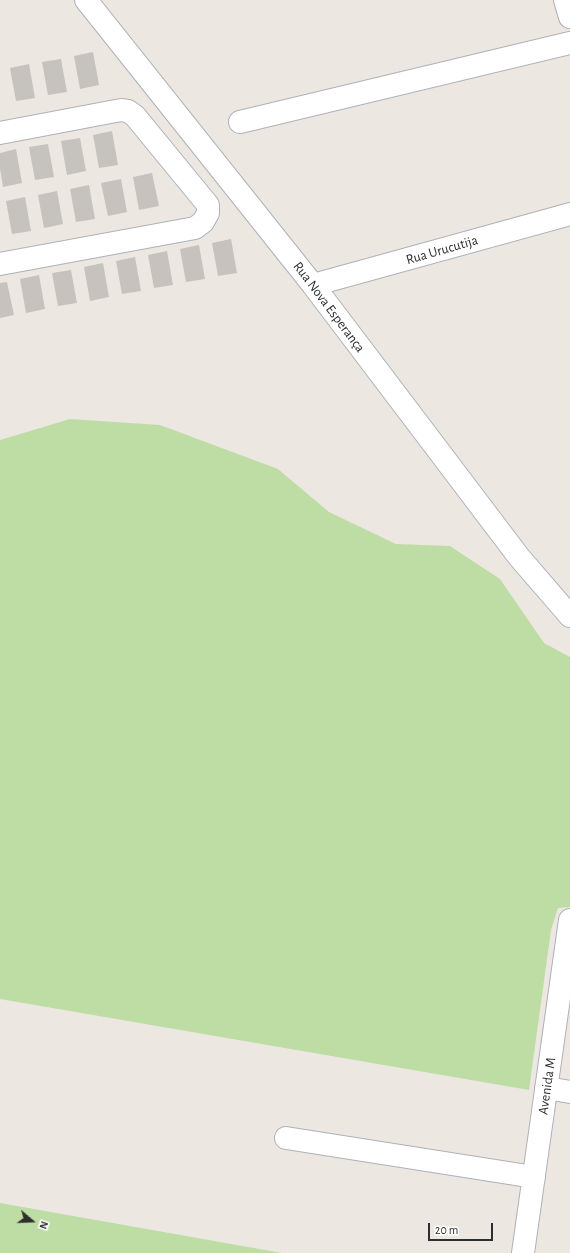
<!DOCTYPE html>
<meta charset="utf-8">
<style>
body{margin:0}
#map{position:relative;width:570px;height:1253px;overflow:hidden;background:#ede7e2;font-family:"Alegreya Sans",sans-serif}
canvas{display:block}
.north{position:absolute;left:12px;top:1201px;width:40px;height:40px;-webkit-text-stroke:3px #fff;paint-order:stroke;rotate:109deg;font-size:11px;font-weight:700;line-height:16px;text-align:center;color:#2e2e2e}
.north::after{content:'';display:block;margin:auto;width:14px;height:18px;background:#2e2e2e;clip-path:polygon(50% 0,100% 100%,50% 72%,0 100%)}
.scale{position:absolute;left:428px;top:1223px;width:65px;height:18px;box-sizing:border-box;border:2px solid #2e2e2e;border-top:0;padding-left:5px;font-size:12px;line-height:14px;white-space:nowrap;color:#2e2e2e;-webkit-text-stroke:3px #fff;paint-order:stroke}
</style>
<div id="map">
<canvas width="570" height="1253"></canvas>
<div class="north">N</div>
<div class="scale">20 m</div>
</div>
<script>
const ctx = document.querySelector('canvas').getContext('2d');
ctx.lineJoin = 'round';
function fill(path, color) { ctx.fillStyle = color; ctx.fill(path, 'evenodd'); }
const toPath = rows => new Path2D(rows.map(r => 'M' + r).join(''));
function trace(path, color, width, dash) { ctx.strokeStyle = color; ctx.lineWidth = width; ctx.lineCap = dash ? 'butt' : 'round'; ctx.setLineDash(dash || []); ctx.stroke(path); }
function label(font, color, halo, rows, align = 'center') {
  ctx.font = font + ' "Alegreya Sans",sans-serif'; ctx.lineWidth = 4; ctx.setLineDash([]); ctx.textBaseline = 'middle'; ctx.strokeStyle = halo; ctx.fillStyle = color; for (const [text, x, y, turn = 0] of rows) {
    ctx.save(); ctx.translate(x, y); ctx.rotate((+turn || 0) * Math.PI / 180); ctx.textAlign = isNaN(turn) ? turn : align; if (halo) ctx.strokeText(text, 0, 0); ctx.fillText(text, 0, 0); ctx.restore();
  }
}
fill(toPath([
 [70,419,160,425,278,469,329,512,396,544,450,546,500,579,544,643,570,657,570,907,558,908,551,930,529,1090,0,999,0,440],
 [0,1203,282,1253,0,1253]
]), '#bedda5');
fill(toPath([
 [93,52,99,85,80,89,74,56],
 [61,59,67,92,48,95,42,62],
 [29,64,35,98,16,101,10,68],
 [112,131,118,165,99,168,93,135],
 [80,138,86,171,67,175,61,141],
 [48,144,54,177,35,180,29,147],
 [16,149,22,183,3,187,0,169,0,153],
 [152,173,159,206,139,210,133,177],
 [121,179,127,212,108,216,101,183],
 [89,185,95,219,76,222,70,189],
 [57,191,63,224,44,228,38,195],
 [25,197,31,231,12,234,6,201],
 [231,239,237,273,218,276,212,243],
 [199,245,205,279,186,282,180,249],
 [167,251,173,285,154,288,148,255],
 [135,257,141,291,122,294,116,261],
 [103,263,109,297,90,301,84,267],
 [71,270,77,303,58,306,52,273],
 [39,275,45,309,26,313,20,279],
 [7,282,14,315,0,318,0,283]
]), '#c6c2bd');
const minor = toPath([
 [86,0,313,285,519,557,570,616],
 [565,0,570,17],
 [240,122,570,43],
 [0,133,121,110,128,111,135,116,208,205,208,213,203,222,195,228,0,264],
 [313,285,570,214],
 [546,1088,570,1092],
 [286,1138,534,1177],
 [523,1253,570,920]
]);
trace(minor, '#aeb1b8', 24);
trace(minor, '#fff', 22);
label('14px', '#2e2e2e', '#fff', [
 ["Rua Urucutija",442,250,-16],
 ["Rua Nova Esperança",329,307,53],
 ["Avenida M",547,1086,-82]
]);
</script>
